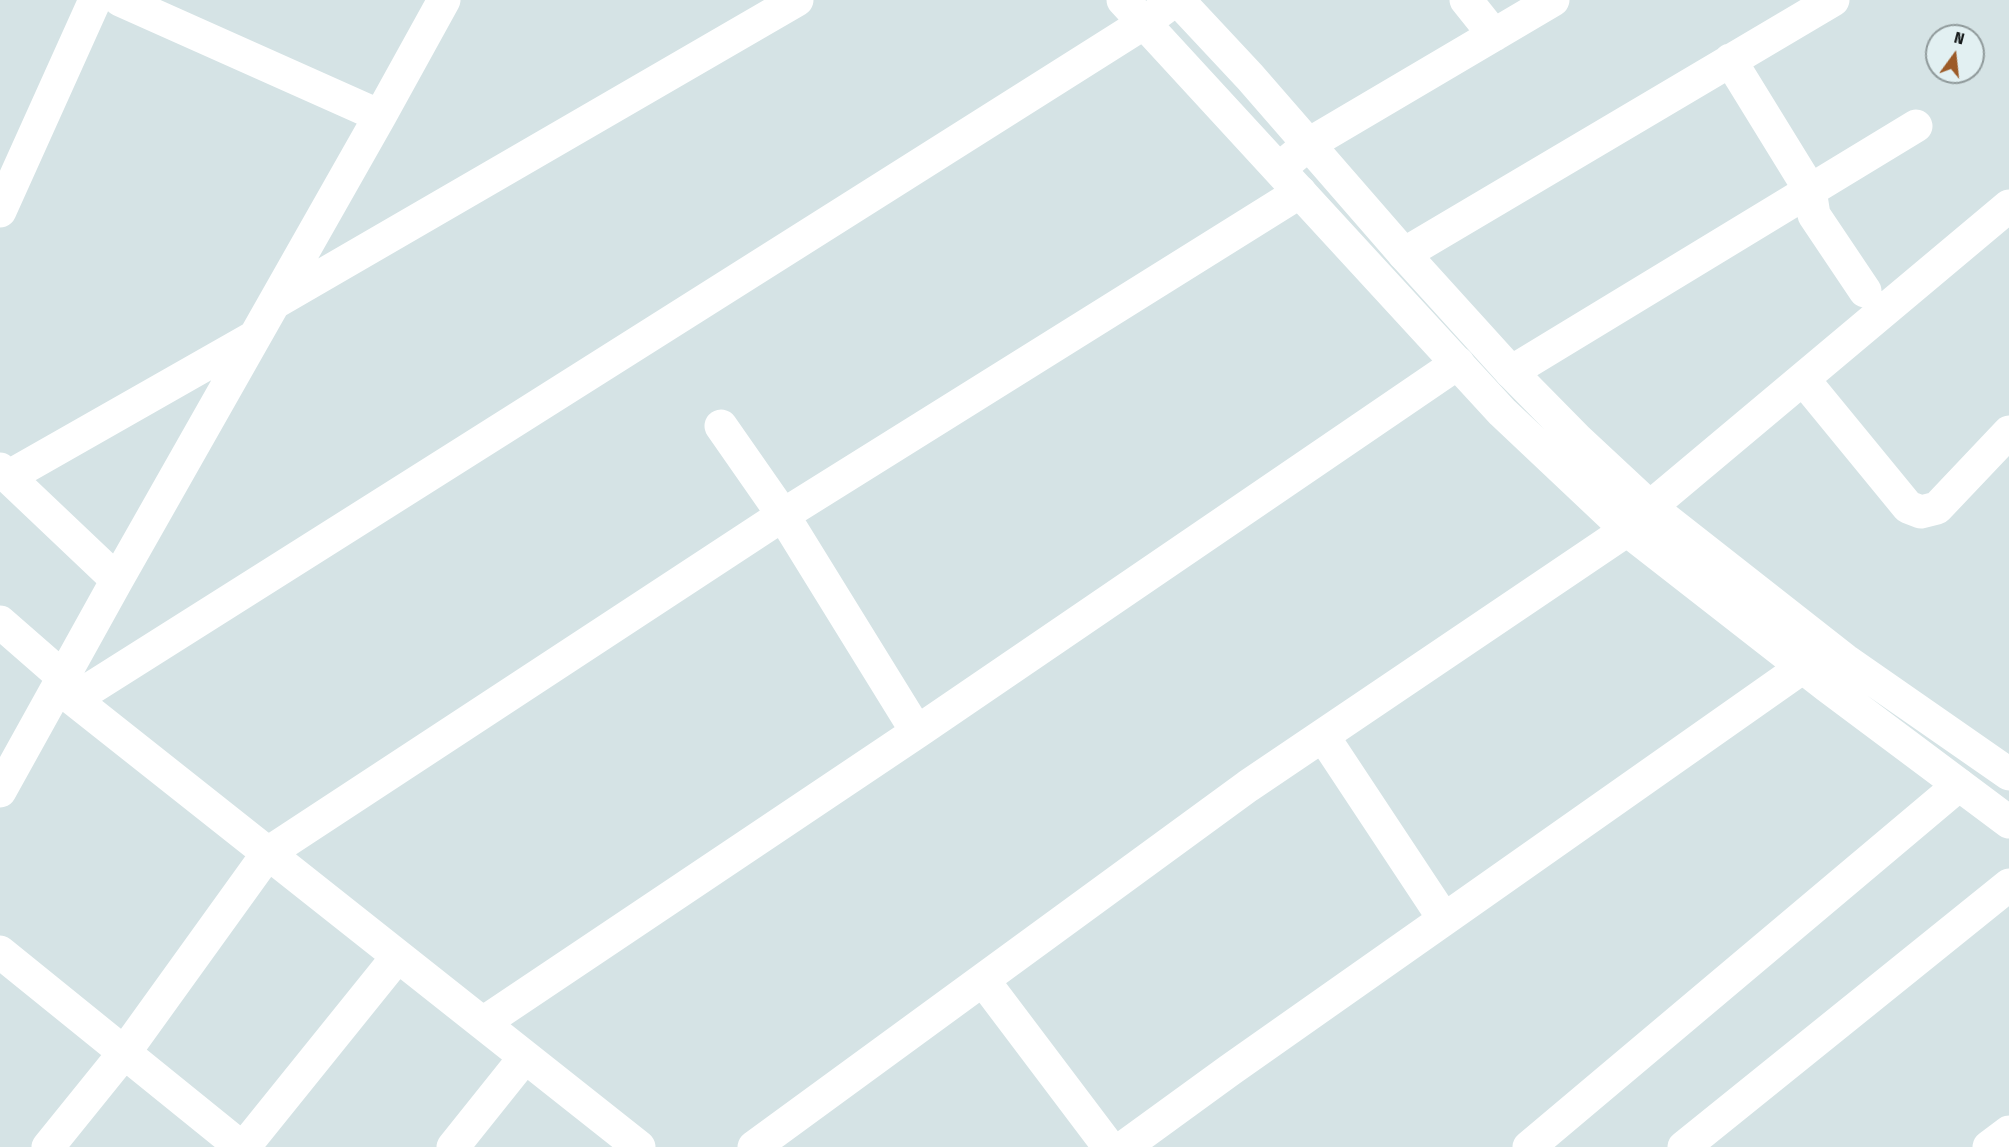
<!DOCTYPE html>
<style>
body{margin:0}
#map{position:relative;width:2009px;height:1147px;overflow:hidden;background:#d5e3e5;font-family:"Fira Sans Condensed",sans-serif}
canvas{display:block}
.north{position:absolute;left:1925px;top:24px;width:60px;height:60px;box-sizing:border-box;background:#e2f0f2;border:2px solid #8f999a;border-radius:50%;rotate:15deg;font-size:16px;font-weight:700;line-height:24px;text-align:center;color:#121617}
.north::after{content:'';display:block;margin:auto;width:21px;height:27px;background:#9c5a27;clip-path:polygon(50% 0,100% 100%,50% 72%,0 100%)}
</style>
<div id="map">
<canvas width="2009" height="1147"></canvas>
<div class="north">N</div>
</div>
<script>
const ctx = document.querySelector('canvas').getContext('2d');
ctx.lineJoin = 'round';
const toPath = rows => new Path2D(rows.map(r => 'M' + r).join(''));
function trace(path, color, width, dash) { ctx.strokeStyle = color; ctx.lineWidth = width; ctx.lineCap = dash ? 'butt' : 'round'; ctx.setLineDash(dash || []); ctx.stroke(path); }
trace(toPath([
 [120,0,380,116],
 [1466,0,1494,35],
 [1730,60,1810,190,1814,215,1865,291],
 [1279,169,1309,144,1553,0],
 [0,211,95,0],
 [1404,254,1833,0],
 [276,302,797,0],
 [1511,372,1916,126],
 [1803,379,1908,507,1921,512,1937,508,2009,432],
 [721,426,783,515,917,732],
 [0,469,117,580],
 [8,477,254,337],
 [1650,507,2009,206],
 [0,622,63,677],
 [58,687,639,1147],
 [74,699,1144,23,1175,0],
 [1323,736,1444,919],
 [0,791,117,580,380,116,444,0],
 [0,952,241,1147],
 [983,980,1109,1147],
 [483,1023,917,732,1458,363],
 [48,1147,124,1053,268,853,783,515,1300,192],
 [244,1147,398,956],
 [453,1147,525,1057],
 [754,1147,1248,786,1627,530],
 [1124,1147,1230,1070,1803,667],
 [1529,1147,1959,785],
 [1684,1147,2009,885],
 [1989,1147,2009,1132]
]), '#fff', 33);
trace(toPath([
 [1123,0,1502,412,1627,530,1827,686,2009,822],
 [1178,0,1250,77,1404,254,1511,372,1577,439,1650,507,1845,660,2009,774]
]), '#fff', 33);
</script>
